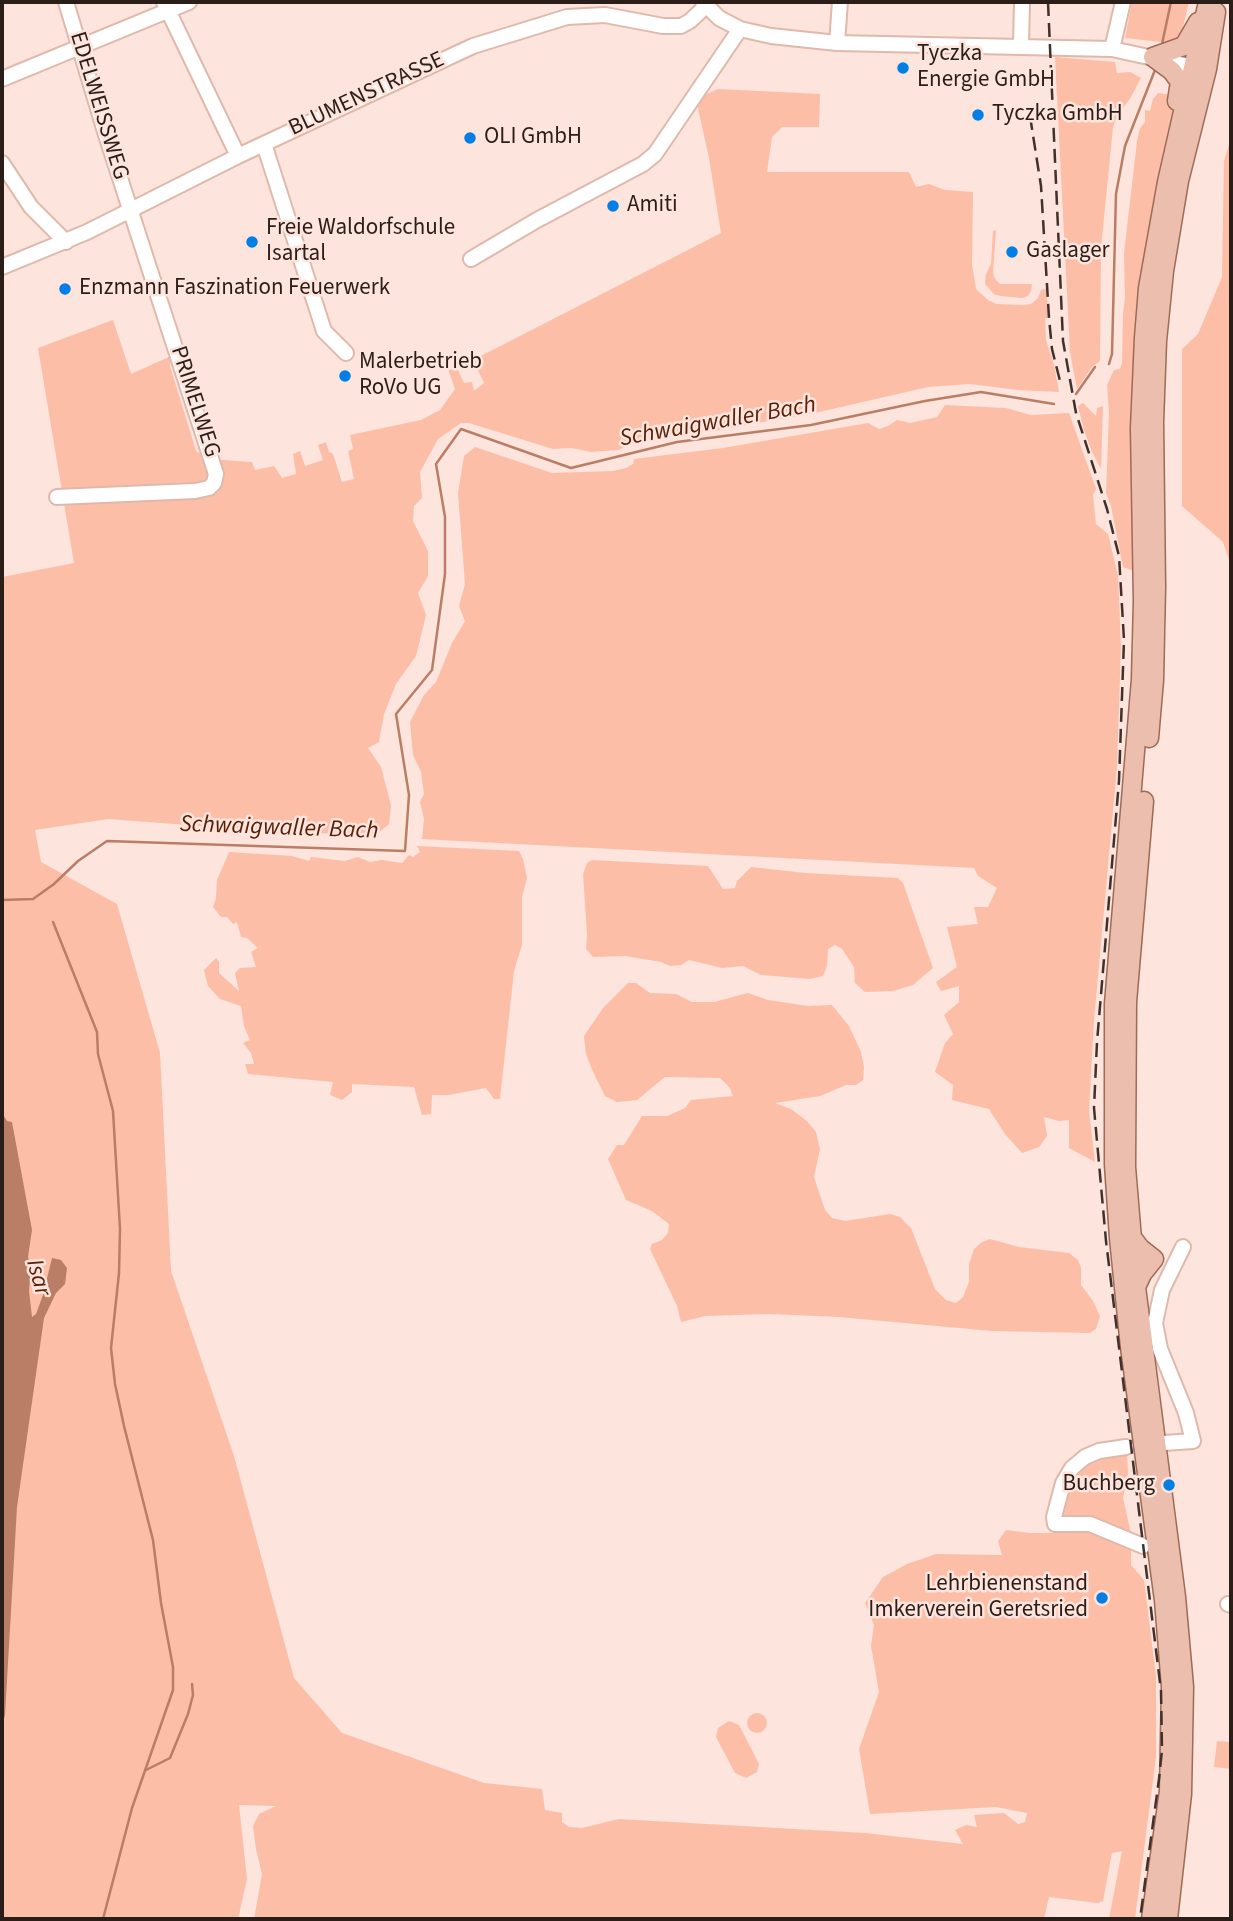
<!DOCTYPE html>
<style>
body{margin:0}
#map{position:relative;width:1233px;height:1921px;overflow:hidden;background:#fde4dc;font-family:"Source Sans 3",sans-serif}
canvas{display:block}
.frame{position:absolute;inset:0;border:4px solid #2b1d18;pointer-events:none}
</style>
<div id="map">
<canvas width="1233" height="1921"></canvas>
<div class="frame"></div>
</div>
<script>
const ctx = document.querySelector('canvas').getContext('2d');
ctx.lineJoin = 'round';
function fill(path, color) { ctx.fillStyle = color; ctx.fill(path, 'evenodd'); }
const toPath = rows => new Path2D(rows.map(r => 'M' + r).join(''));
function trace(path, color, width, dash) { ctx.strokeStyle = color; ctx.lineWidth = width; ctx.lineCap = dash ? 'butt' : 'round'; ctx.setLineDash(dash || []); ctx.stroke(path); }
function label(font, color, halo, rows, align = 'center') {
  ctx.font = font + ' "Source Sans 3",sans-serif'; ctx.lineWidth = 5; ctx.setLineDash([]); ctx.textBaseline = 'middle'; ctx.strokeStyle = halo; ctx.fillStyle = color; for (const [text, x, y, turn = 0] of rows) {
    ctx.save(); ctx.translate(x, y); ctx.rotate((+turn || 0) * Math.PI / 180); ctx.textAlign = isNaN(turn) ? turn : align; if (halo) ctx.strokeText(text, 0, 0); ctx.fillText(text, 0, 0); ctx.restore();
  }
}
fill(toPath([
 [1132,2,1189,2,1179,44,1125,38],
 [1055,57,1115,62,1117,73,1130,72,1141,78,1131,97,1117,116,1113,127,1101,248,1100,361,1092,367,1077,389,1070,352],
 [718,89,820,94,819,127,782,127,772,137,767,172,909,172,916,187,929,184,945,190,973,192,972,264,976,289,988,300,996,304,1023,305,1031,304,1038,298,1041,290,1046,289,1049,318,1045,318,1046,340,1054,365,1059,392,1018,390,970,384,928,387,819,412,707,432,671,434,634,441,619,450,591,452,572,448,553,449,469,423,461,423,438,439,420,472,422,498,414,506,413,521,428,551,428,576,418,593,426,615,416,656,396,684,384,714,379,742,368,748,381,767,391,805,389,824,376,835,280,832,108,819,35,830,41,862,117,904,160,1053,171,1271,234,1456,294,1678,342,1733,484,1783,542,1789,545,1810,562,1813,562,1822,569,1827,582,1828,619,1819,865,1833,963,1844,955,1830,966,1825,977,1827,974,1815,1004,1813,1018,1824,1025,1822,1027,1813,996,1807,870,1814,859,1749,879,1692,871,1646,874,1625,865,1603,883,1577,907,1564,936,1554,1002,1555,998,1541,1006,1530,1029,1533,1094,1533,1131,1550,1131,1565,1144,1580,1156,1676,1156,1757,1135,1919,1109,1919,1122,1851,1112,1853,1103,1901,1097,1903,1049,1897,1044,1919,254,1919,262,1874,256,1849,253,1826,259,1814,276,1806,239,1805,247,1879,238,1919,2,1919,2,577,74,563,38,348,113,320,131,374,171,356,170,366,196,451,209,459,252,462,255,470,274,466,282,478,296,474,293,454,300,451,305,466,323,460,318,445,326,442,329,452,333,454,342,482,354,479,348,451,353,449,350,435,421,420,440,410,455,389,448,369,458,370,464,383,472,382,474,391,484,383,473,360,721,233,709,158,696,99],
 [1158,93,1173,95,1173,112,1158,177,1144,255,1139,573,1123,567,1111,506,1106,493,1109,414,1107,385,1114,370,1120,369,1122,363,1123,314,1125,298,1124,253,1137,141,1140,128,1145,122,1145,110,1150,111,1153,99],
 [1231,138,1231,566,1223,542,1182,506,1182,349,1198,334,1222,277,1224,161],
 [996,230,993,273,995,279,1000,284,1032,284,1031,291,1028,296,1022,298,1001,296,994,294,985,284,986,274,991,264,993,231],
 [1083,403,1096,416,1097,408,1103,406,1101,469,1092,452,1084,430,1078,406],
 [945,405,1006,408,1031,415,1069,413,1096,489,1093,495,1096,524,1108,534,1118,576,1121,645,1117,767,1094,1020,1089,1111,1095,1162,1069,1148,1069,1120,1059,1121,1044,1117,1047,1136,1039,1147,1022,1153,1005,1134,989,1109,952,1100,953,1085,935,1072,945,1043,953,1034,944,1015,959,1002,959,986,941,991,936,982,957,967,947,927,978,924,974,907,988,907,997,888,978,876,974,868,422,839,424,819,420,802,424,794,421,772,413,755,410,722,424,695,436,682,452,643,465,621,459,606,465,584,458,493,464,456,475,447,552,473,613,471,626,468,633,464,634,459,723,448,868,423,879,429,888,426,897,420,910,423,937,417],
 [417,846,519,851,523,859,527,878,522,897,522,945,514,971,500,1099,494,1099,486,1088,448,1095,432,1095,431,1114,422,1115,414,1087,352,1084,352,1092,342,1100,330,1095,333,1082,248,1074,245,1064,254,1064,251,1053,243,1043,250,1040,244,1026,241,1006,220,999,208,986,204,970,216,958,219,962,219,973,239,991,235,973,240,968,256,967,251,952,258,948,247,938,241,937,237,922,233,924,227,917,221,917,213,907,216,898,217,880,229,852,292,856,309,861,311,857,345,861,358,857,370,862,382,860,402,863,409,855,413,857,420,852],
 [592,860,708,866,723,889,735,888,737,881,751,867,805,873,898,878,903,883,933,968,913,985,893,991,865,992,855,983,854,967,842,949,835,945,828,949,827,966,823,976,810,979,761,975,743,966,722,968,689,960,681,965,670,966,661,962,625,956,593,957,586,949,587,934,583,874,587,863],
 [628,983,636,983,650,993,676,994,692,1002,714,1002,748,993,768,1000,808,1006,832,1005,849,1026,861,1052,864,1067,863,1080,856,1085,846,1085,820,1096,775,1103,791,1109,807,1121,816,1132,820,1149,814,1177,825,1210,832,1218,845,1221,890,1214,900,1217,911,1228,935,1289,946,1300,956,1303,963,1297,969,1282,969,1264,974,1249,982,1242,990,1239,1019,1247,1069,1253,1078,1260,1081,1268,1081,1285,1093,1301,1100,1316,1096,1329,1090,1333,992,1331,839,1317,770,1314,705,1316,681,1322,677,1306,650,1249,652,1244,662,1240,668,1233,669,1224,652,1211,626,1200,608,1159,617,1145,624,1145,642,1116,667,1116,685,1108,691,1100,733,1096,730,1088,720,1078,665,1077,637,1100,617,1102,605,1096,593,1072,586,1054,584,1036,603,1008],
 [1127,1450,1128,1474,1123,1498,1132,1538,1065,1521,1062,1500,1068,1482,1080,1466,1097,1457],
 '747 1723a10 10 0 1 1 20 0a10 10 0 1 1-20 0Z',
 [729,1721,739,1725,759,1764,757,1772,746,1778,735,1773,716,1737,718,1728],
 [1217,1741,1231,1742,1231,1769,1214,1767]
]), '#fdbea7');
fill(toPath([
 [2,1113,7,1121,12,1122,32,1230,28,1257,31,1268,29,1291,32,1317,36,1314,43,1295,52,1258,61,1260,67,1268,65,1284,56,1293,44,1318,17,1507,5,1715,2,1727]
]), '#ba7d66');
trace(toPath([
 [1162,44,1171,2],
 [1109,364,1112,354,1116,194,1125,146,1155,70],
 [1076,394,1095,367],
 [2,900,33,899,54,884,78,861,107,841,405,851,409,795,396,714,432,670,445,574,445,517,436,464,461,429,571,468,677,442,811,425,925,401,981,392,1054,404],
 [53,922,97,1032,98,1054,113,1111,120,1229,119,1273,111,1348,115,1384,124,1426,153,1540,161,1603,173,1667,173,1690,132,1808,103,1919],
 [146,1770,170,1758,188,1714,193,1695,192,1684]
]), '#ba7d66', 2.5);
const minor = toPath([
 [164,2,238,156],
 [703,2,719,18,740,29,771,36,837,43,1112,49,1203,69],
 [837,43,840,2],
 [1021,45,1022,2],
 [1112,49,1123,2],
 [2,79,189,2],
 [264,144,324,331,346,353],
 [2,163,31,207,66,242],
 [471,259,537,220,643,164,655,154,740,29],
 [2,267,87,232,238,156,473,46,567,17,605,15,663,26,681,26,690,21,706,6],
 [57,497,195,491,209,488,214,483,216,474,106,135,66,2],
 [1164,1443,1193,1441,1186,1413,1160,1349,1155,1323,1162,1290,1183,1247],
 [1126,1447,1099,1451,1085,1457,1072,1468,1063,1483,1054,1517,1055,1524,1090,1524,1143,1546],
 [1228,1604,1231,1605]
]);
const major = toPath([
 [1153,57,1172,71,1180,82,1177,101],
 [1153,57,1184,46,1198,22],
 [1149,738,1154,680,1156,587,1154,422,1157,341,1164,271,1179,181,1207,69,1216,12],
 [1144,801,1127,1002,1126,1167,1136,1287,1176,1597,1184,1687,1182,1794,1168,1919],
 [1131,1236,1140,1248,1154,1259,1142,1274,1136,1287],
 [1151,1919,1169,1791,1171,1687,1164,1600,1130,1347,1119,1238,1114,1164,1114,1004,1141,679,1143,601,1140,428,1144,338,1148,288,1167,182,1208,2]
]);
trace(minor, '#dfb9ab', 18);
trace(major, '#9f6a56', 21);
trace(minor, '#fff', 14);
trace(major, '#ebbead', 18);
trace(toPath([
 [1048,2,1063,341,1076,413,1107,509,1119,556,1124,640,1119,781,1097,1042,1094,1108,1106,1241,1161,1691,1162,1750,1159,1779,1140,1919],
 [1030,116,1041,186,1049,318,1052,349,1061,385]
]), '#41312c', 2.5, [14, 7]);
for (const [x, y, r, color] of [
 [903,68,7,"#027fe5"],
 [978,115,7,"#027fe5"],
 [470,138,7,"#027fe5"],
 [613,206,7,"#027fe5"],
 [252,242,7,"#027fe5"],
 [1012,252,7,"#027fe5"],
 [65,289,7,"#027fe5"],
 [345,376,7,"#027fe5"],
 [1169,1485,7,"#027fe5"],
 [1102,1598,7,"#027fe5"]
]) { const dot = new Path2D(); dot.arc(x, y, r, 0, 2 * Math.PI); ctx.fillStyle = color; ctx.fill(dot); trace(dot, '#fde4dc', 2.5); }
label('23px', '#2b1d18', '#fde4dc', [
 ["Tyczka",917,55],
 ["Energie GmbH",917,81],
 ["Tyczka GmbH",992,115],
 ["OLI GmbH",484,138],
 ["Amiti",627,206],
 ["Freie Waldorfschule",266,229],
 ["Isartal",266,255],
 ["Gaslager",1026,252],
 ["Enzmann Faszination Feuerwerk",79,289],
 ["Malerbetrieb",359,363],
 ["RoVo UG",359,389],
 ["Buchberg",1155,1485,"right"],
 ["Lehrbienenstand",1088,1585,"right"],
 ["Imkerverein Geretsried",1088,1611,"right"]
], 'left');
label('23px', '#2b1d18', '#fde4dc', [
 ["BLUMENSTRASSE",367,95,-25],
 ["EDELWEISSWEG",98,106,73],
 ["PRIMELWEG",194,402,72]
]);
label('italic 24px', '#592008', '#fde4dc', [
 ["Schwaigwaller Bach",718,423,-10],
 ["Schwaigwaller Bach",279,829,2],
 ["Isar",37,1278,74]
]);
</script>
